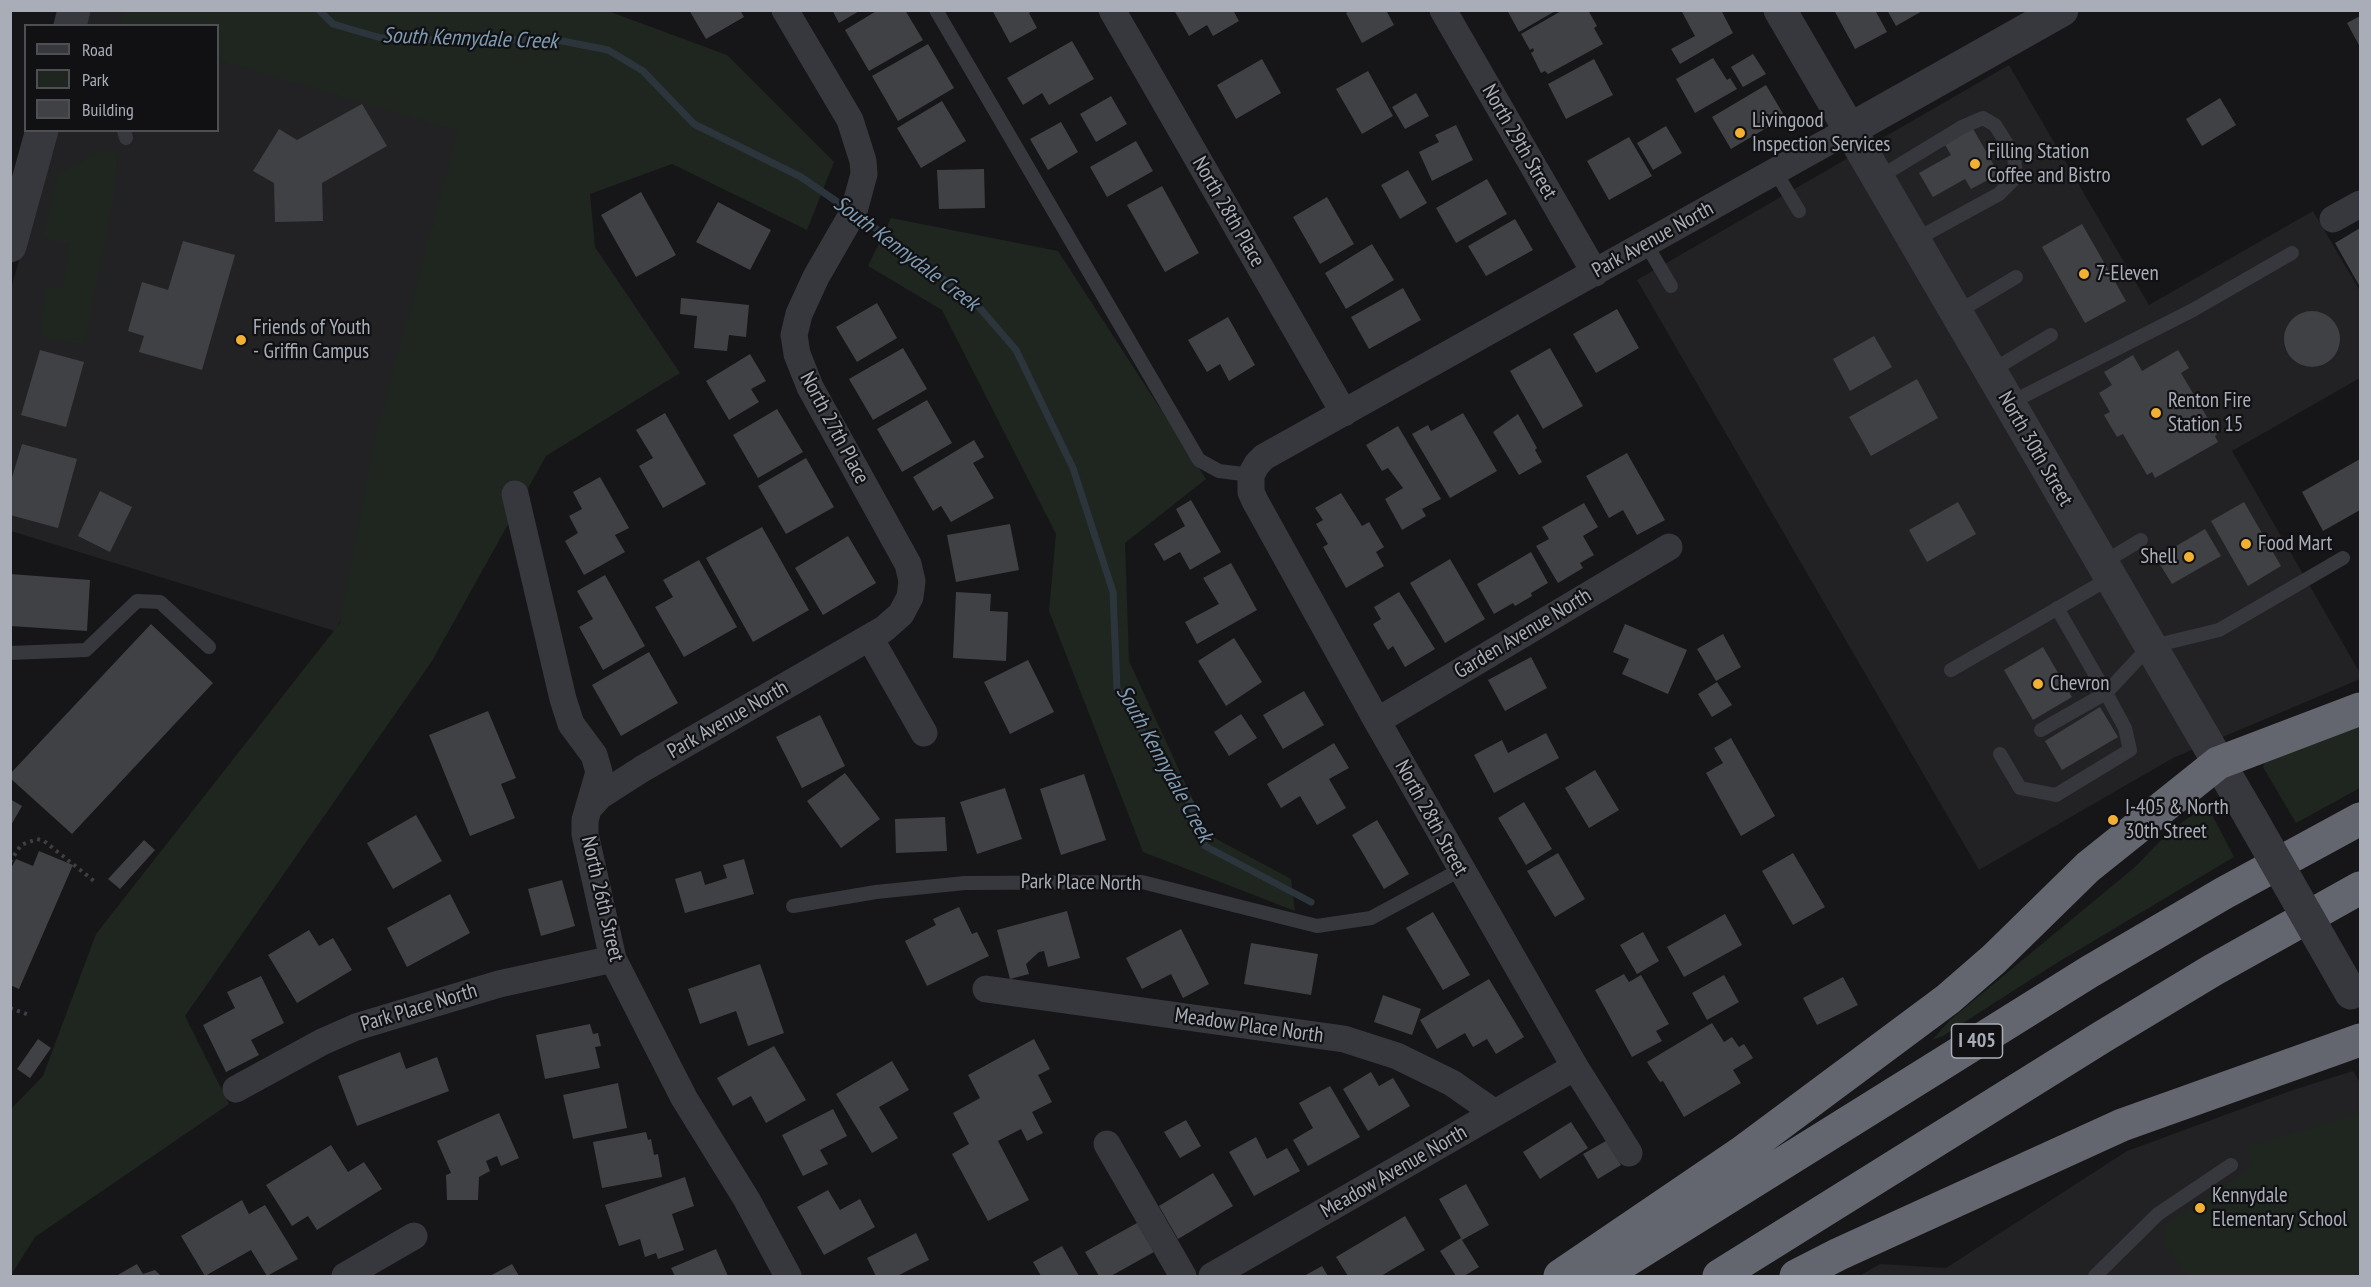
<!DOCTYPE html>
<style>
body{margin:0}
#map{position:relative;width:2371px;height:1287px;overflow:hidden;background:#161618;font-family:"PT Sans Narrow",sans-serif}
canvas{display:block}
.frame{position:absolute;inset:0;border:12px solid #a8adb8;pointer-events:none}
.legend{position:absolute;left:24px;top:24px;width:195px;height:108px;box-sizing:border-box;background:#111113;border:2px solid #4d4f55;margin:0;padding:8px 10px;list-style:none;font-size:18px;color:#a8adb8}
.legend li{display:flex;align-items:center;gap:12px;height:30px}
.legend b{width:30px;border:2px solid #4d4f55}
</style>
<div id="map">
<canvas width="2371" height="1287"></canvas>
<div class="frame"></div>
<ul class="legend">
<li><b style="height:8px;background:#37383d"></b>Road</li>
<li><b style="height:16px;background:#1e261f"></b>Park</li>
<li><b style="height:16px;background:#404145"></b>Building</li>
</ul>
</div>
<script>
const ctx = document.querySelector('canvas').getContext('2d');
ctx.lineJoin = 'round';
function fill(path, color) { ctx.fillStyle = color; ctx.fill(path, 'evenodd'); }
const toPath = rows => new Path2D(rows.map(r => 'M' + r).join(''));
function trace(path, color, width, dash) { ctx.strokeStyle = color; ctx.lineWidth = width; ctx.lineCap = dash ? 'butt' : 'round'; ctx.setLineDash(dash || []); ctx.stroke(path); }
function label(font, color, halo, rows, align = 'center') {
  ctx.font = font + ' "PT Sans Narrow",sans-serif'; ctx.lineWidth = 4.5; ctx.setLineDash([]); ctx.textBaseline = 'middle'; ctx.strokeStyle = halo; ctx.fillStyle = color; for (const [text, x, y, turn = 0] of rows) {
    ctx.save(); ctx.translate(x, y); ctx.rotate((+turn || 0) * Math.PI / 180); ctx.textAlign = isNaN(turn) ? turn : align; if (halo) ctx.strokeText(text, 0, 0); ctx.fillText(text, 0, 0); ctx.restore();
  }
}
fill(toPath([
 [86,11,325,11,495,53,448,419,335,631,11,531,11,289,54,131,218,130,218,26,82,25],
 [2009,65,2149,305,2313,211,2360,291,2360,378,2232,451,2360,673,2360,679,2173,758,1979,870,1637,280],
 [2353,1071,2360,1083,2360,1276,1859,1276,1880,1264,1946,1268,2127,1151,2293,1090]
]), '#222225');
fill(toPath([
 [125,11,608,11,727,55,834,162,807,230,672,164,590,194,595,247,680,373,546,456,432,661,185,1016,229,1104,35,1237,11,1275,11,1109,43,1076,96,934,340,623,374,444,458,131,218,60,218,26,121,25],
 [101,152,117,152,116,185,84,345,41,337,45,286,63,289,69,244,43,238,58,174],
 [891,218,1058,251,1206,479,1125,543,1129,661,1209,835,1291,879,1295,911,1143,852,1049,611,1056,534,942,310,868,266],
 [2360,724,2360,788,2296,823,2263,767,2265,762],
 [2207,805,2234,857,2055,964,1943,1036,1932,1040,1950,1020,2135,867,2171,830],
 [2360,1114,2360,1276,2188,1276,2164,1242,2167,1225,2252,1168,2249,1146]
]), '#1e261f');
trace(toPath([
 [319,10,333,24,381,38,466,41,552,39,608,50,643,71,694,124,801,177,849,210],
 [858,216,906,250,979,307,1016,350,1073,468,1113,592,1117,689,1154,750,1191,804,1205,846,1311,902]
]), '#2c353c', 7);
fill(toPath([
 [689,10,740,10,744,17,706,39],
 [832,10,861,10,839,23],
 [878,10,905,10,923,40,869,71,845,30],
 [992,10,1034,10,1029,13,1037,28,1010,43],
 [1174,10,1233,10,1239,21,1213,36,1207,25,1189,36],
 [1351,10,1386,10,1394,25,1362,43,1346,13],
 [1507,10,1557,10,1519,32],
 [1563,10,1588,10,1597,26,1594,28,1603,44,1548,74,1545,71,1541,73,1531,53,1534,51,1533,48,1530,50,1521,34],
 [1685,10,1721,10,1733,33,1680,64,1671,49,1695,36,1682,12],
 [1834,10,1875,10,1887,32,1855,49],
 [1887,10,1924,10,1896,26],
 [2360,16,2360,47,2347,23],
 [1072,41,1094,79,1049,105,1042,93,1023,105,1007,78],
 [928,44,954,88,898,121,872,76],
 [1753,54,1766,74,1743,87,1731,67],
 [1713,58,1727,80,1730,78,1737,89,1695,113,1676,79],
 [1262,59,1281,93,1236,119,1217,85],
 [1594,59,1613,95,1566,119,1548,84],
 [1368,71,1393,116,1362,134,1336,89],
 [1766,85,1785,117,1731,149,1712,117],
 [1416,93,1429,116,1405,129,1392,107],
 [1111,96,1127,124,1096,142,1080,114],
 [2220,98,2236,125,2202,146,2186,119],
 [942,101,966,141,921,168,897,128],
 [362,104,387,146,322,183,323,221,275,222,274,183,253,171,279,129,297,140],
 [1061,122,1078,152,1048,170,1030,139],
 [1456,125,1473,160,1432,181,1419,152,1439,142,1435,135],
 [1666,126,1682,153,1653,170,1637,143],
 [1972,127,1999,174,1971,189,1965,179,1933,197,1919,173,1951,155,1944,143],
 [1629,137,1652,176,1609,200,1587,161],
 [1136,141,1153,171,1107,197,1090,167],
 [984,169,985,208,939,209,937,170],
 [1408,170,1427,203,1400,219,1381,185],
 [1487,179,1507,214,1456,243,1436,208],
 [1162,186,1199,253,1165,272,1127,205],
 [641,192,676,255,636,277,601,215],
 [1327,197,1354,244,1320,264,1293,217],
 [718,202,771,230,750,270,696,242],
 [1515,219,1533,250,1486,276,1468,246],
 [2082,224,2126,301,2085,323,2042,247],
 [2360,228,2360,287,2335,243],
 [183,241,235,255,202,370,139,352,144,336,128,331,142,282,168,290],
 [1372,244,1394,280,1346,309,1325,273],
 [1403,288,1421,320,1369,349,1351,317],
 [681,298,749,305,746,337,729,335,727,351,694,348,697,316,680,314],
 [877,303,897,338,857,362,836,327],
 [1617,309,1639,348,1596,373,1573,334],
 '2284 339a28 28 0 1 1 56 0a28 28 0 1 1-56 0Z',
 [1228,317,1255,365,1229,381,1220,364,1207,372,1188,340],
 [1874,336,1892,367,1850,391,1833,359],
 [903,348,927,389,873,420,849,379],
 [1550,348,1583,406,1543,429,1510,371],
 [40,350,84,362,66,427,21,415],
 [2178,350,2189,368,2181,373,2217,434,2215,436,2218,442,2155,478,2152,472,2147,475,2123,434,2117,437,2104,415,2110,412,2099,393,2112,385,2104,372,2133,355,2142,371],
 [750,354,766,381,751,389,759,402,729,420,706,381],
 [1917,379,1938,418,1871,456,1849,417],
 [927,400,952,443,902,472,877,429],
 [777,409,803,452,758,478,733,435],
 [665,413,706,484,663,508,639,466,653,458,636,430],
 [1463,413,1497,471,1450,498,1412,434,1428,425,1431,431],
 [1518,414,1537,448,1535,450,1542,462,1519,475,1493,432],
 [1398,426,1441,499,1422,509,1426,516,1402,530,1385,499,1403,488,1388,468,1382,471,1366,445],
 [974,440,984,457,973,463,994,498,951,522,941,506,933,511,913,477],
 [22,444,77,459,58,528,10,515,10,484],
 [1627,453,1665,520,1637,535,1623,510,1609,518,1586,476],
 [806,458,834,507,786,534,758,486],
 [2360,459,2360,510,2323,531,2302,492],
 [600,477,629,528,615,535,625,552,584,575,565,541,578,533,569,516,582,509,573,492],
 [100,491,132,507,110,552,78,536],
 [1341,493,1362,526,1369,522,1384,547,1376,552,1384,566,1346,588,1323,547,1328,544,1316,524,1323,520,1315,508],
 [1191,500,1221,552,1190,570,1180,552,1164,561,1154,544,1185,526,1176,509],
 [1958,502,1976,534,1927,562,1909,530],
 [2244,502,2281,566,2248,586,2211,521],
 [1584,503,1598,527,1583,536,1594,555,1580,563,1583,568,1558,583,1536,546,1549,539,1542,527],
 [1010,524,1019,570,956,582,947,535],
 [762,527,809,610,753,642,706,558],
 [2205,529,2221,556,2172,584,2156,558],
 [848,536,876,583,823,615,795,568],
 [1531,552,1548,583,1531,593,1532,596,1515,606,1513,603,1494,614,1477,584],
 [1450,559,1485,619,1445,643,1410,583],
 [699,560,737,627,684,657,655,607,673,597,663,580],
 [1231,563,1257,610,1197,644,1185,622,1219,604,1203,578],
 [10,574,90,580,87,631,10,626],
 [605,575,645,646,603,670,579,627,593,619,577,591],
 [956,592,991,594,990,611,1008,612,1006,661,953,658],
 [1399,592,1435,649,1405,667,1393,646,1388,650,1373,624,1381,619,1374,607],
 [151,624,213,683,72,834,10,778,10,774],
 [1625,624,1687,650,1668,694,1622,674,1629,659,1613,652],
 [1723,634,1741,667,1716,681,1697,649],
 [1234,638,1262,682,1226,706,1198,661],
 [2043,647,2072,697,2033,720,2004,670],
 [649,652,678,703,621,736,592,685],
 [1531,657,1547,688,1505,711,1488,680],
 [1028,660,1054,712,1010,734,984,682],
 [1717,682,1732,705,1712,717,1698,694],
 [1304,691,1324,725,1283,749,1263,715],
 [2100,707,2118,737,2062,770,2045,741],
 [488,711,516,778,501,784,515,818,470,836,429,735],
 [1241,714,1257,738,1229,756,1214,732],
 [820,715,845,766,802,788,776,737],
 [1546,733,1559,758,1494,793,1474,755,1502,740,1508,753],
 [1731,738,1775,816,1741,836,1706,773,1723,763,1714,748],
 [1334,743,1349,768,1329,779,1346,808,1317,825,1300,796,1281,808,1267,784],
 [1595,770,1619,810,1589,828,1565,788],
 [845,773,880,819,841,848,807,801],
 [1084,774,1106,840,1061,855,1040,789],
 [1005,788,1022,839,977,854,960,802],
 [10,799,22,806,10,827],
 [1524,802,1552,849,1526,865,1498,818],
 [416,815,442,861,393,889,367,843],
 [945,817,947,851,896,853,895,819],
 [1377,820,1409,874,1384,889,1352,835],
 [144,840,155,850,120,889,108,879],
 [39,851,73,865,19,989,10,985,10,870,16,859,33,866],
 [1558,853,1585,899,1555,917,1527,871],
 [1793,853,1825,907,1793,925,1762,871],
 [744,859,754,894,685,913,675,879,701,871,705,885,727,878,723,865],
 [562,880,575,926,541,936,528,889],
 [450,894,470,933,407,967,387,928],
 [959,907,972,934,977,932,989,956,927,986,905,941,936,925,933,919],
 [1067,911,1080,958,1048,967,1044,951,1039,952,1026,964,1029,974,1010,979,997,930],
 [1433,912,1470,975,1443,990,1406,928],
 [1725,914,1742,945,1684,977,1667,947],
 [1181,929,1209,984,1183,998,1171,974,1142,989,1126,958],
 [309,930,319,946,333,938,352,970,297,1003,268,955],
 [1643,932,1659,961,1637,974,1620,945],
 [1251,943,1318,954,1311,995,1244,984],
 [760,964,784,1033,748,1046,736,1011,700,1024,688,989],
 [1624,974,1629,982,1641,975,1669,1024,1656,1031,1662,1041,1632,1057,1595,990],
 [1724,975,1739,1002,1707,1020,1692,993],
 [261,976,284,1023,251,1040,259,1055,226,1072,203,1025,235,1008,227,992],
 [1843,977,1858,1005,1817,1025,1803,998],
 [1489,979,1524,1037,1496,1054,1487,1039,1473,1047,1465,1033,1437,1049,1420,1020],
 [1383,995,1421,1009,1412,1035,1374,1022],
 [1712,1023,1724,1042,1732,1037,1739,1047,1744,1044,1753,1058,1733,1070,1741,1083,1684,1117,1663,1081,1660,1082,1647,1062],
 [590,1024,593,1034,598,1033,601,1046,595,1047,600,1068,545,1079,536,1035],
 [38,1039,51,1048,30,1078,17,1069],
 [1034,1039,1050,1069,1038,1075,1052,1102,1032,1112,1043,1133,1027,1141,1021,1129,998,1141,1029,1200,988,1221,952,1154,969,1144,953,1113,980,1098,968,1075],
 [774,1046,806,1100,766,1123,751,1096,733,1106,717,1078],
 [400,1052,406,1069,437,1057,449,1091,357,1126,338,1076],
 [892,1061,909,1090,879,1107,898,1138,872,1153,836,1094],
 [1371,1072,1379,1086,1393,1078,1410,1106,1368,1131,1343,1089],
 [618,1083,627,1128,573,1139,563,1095],
 [1330,1086,1360,1137,1308,1166,1293,1140,1313,1128,1299,1103],
 [833,1109,847,1136,820,1150,828,1164,803,1176,782,1135],
 [499,1113,519,1158,501,1166,497,1156,486,1161,490,1171,479,1177,478,1200,447,1200,446,1175,451,1173,437,1141],
 [1186,1120,1201,1146,1180,1158,1164,1132],
 [1571,1122,1588,1148,1540,1179,1523,1152],
 [646,1132,648,1140,651,1139,654,1155,658,1154,662,1177,602,1188,593,1142],
 [1256,1137,1267,1159,1287,1148,1300,1171,1254,1196,1229,1152],
 [1606,1141,1621,1165,1598,1179,1583,1154],
 [331,1145,348,1172,364,1162,382,1189,317,1230,308,1216,292,1226,266,1185],
 [1213,1173,1233,1206,1178,1239,1159,1206],
 [685,1177,694,1206,672,1214,684,1250,658,1259,656,1253,645,1257,640,1239,619,1246,605,1205],
 [1466,1184,1489,1225,1462,1240,1479,1267,1464,1276,1456,1276,1440,1251,1461,1238,1439,1199],
 [828,1190,840,1210,860,1199,875,1227,824,1255,797,1207],
 [242,1200,249,1214,265,1205,298,1259,267,1276,251,1250,205,1276,181,1236],
 [1405,1216,1425,1250,1381,1276,1348,1276,1336,1257],
 [1137,1223,1154,1252,1111,1276,1099,1276,1085,1252],
 [916,1233,929,1260,897,1276,876,1276,867,1258],
 [1062,1246,1079,1276,1041,1276,1033,1262],
 [716,1249,728,1276,675,1276,671,1268],
 [137,1264,143,1274,155,1270,161,1276,116,1276],
 [512,1264,519,1276,490,1276],
 [1322,1266,1328,1276,1304,1276]
]), '#404145');
trace(toPath([
 [10,862,21,845,37,839,44,841,94,881],
 [10,1008,29,1015]
]), '#3d3f44', 4, [3, 4.5]);
trace(toPath([
 [936,10,1199,460,1219,471,1251,475],
 [124,130,126,138],
 [1775,171,1799,211],
 [1878,178,1962,127,1983,118,1995,125,2014,155,2016,177,1999,194,1913,241],
 [1646,244,1671,286],
 [1956,313,2016,277],
 [1991,371,2051,335],
 [2008,404,2193,310,2292,253],
 [2101,564,2141,540],
 [10,653,86,650,137,601,160,602,209,647],
 [1951,670,2110,578],
 [2041,730,2106,693,2057,608],
 [2000,754,2020,788,2056,795,2130,750,2125,728,2106,693,2149,647,2219,630,2343,558],
 [793,906,876,892,965,883,1142,882,1317,926,1371,918,1460,870],
 [2095,1276,2158,1214,2231,1165]
]), '#37383d', 14);
trace(toPath([
 [1112,10,1344,413],
 [1443,10,1595,273],
 [2333,219,2360,204],
 [515,494,563,699,571,724,594,755,599,772,585,820,585,834,613,959,684,1098,747,1200,788,1276],
 [870,638,924,733],
 [1377,721,1669,547],
 [590,807,600,796,642,769,884,629,901,614,910,597,912,581,908,564,810,387,797,354,794,335,799,314,816,277,854,211,864,174,863,161,850,120,785,10],
 [986,989,1344,1039,1397,1056,1452,1083,1495,1113],
 [236,1089,322,1042,356,1027,499,984,613,959],
 [1107,1144,1183,1276],
 [1629,1153,1575,1067,1377,721,1255,501,1251,492,1251,475,1257,464,1264,457,1849,130],
 [345,1276,414,1236],
 [1212,1276,1575,1067]
]), '#37383d', 27);
trace(toPath([
 [1780,10,2251,818],
 [70,26,74,10],
 [1849,130,2062,10],
 [10,246,42,130]
]), '#37383d', 33);
trace(toPath([
 [1560,1276,1741,1153,1948,999,1994,959,2088,867,2218,763,2360,709],
 [1602,1276,2089,972,2224,893,2360,819],
 [1719,1276,2102,1037,2213,970,2360,888],
 [1796,1276,1839,1254,2122,1125,2360,1040]
]), '#63666e', 33);
trace(toPath([
 [2251,818,2351,993]
]), '#37383d', 33);
for (const [x, y, r, color] of [
 [1740,133,6,"#f2b134"],
 [1975,164,6,"#f2b134"],
 [2084,274,6,"#f2b134"],
 [241,340,6,"#f2b134"],
 [2156,413,6,"#f2b134"],
 [2246,544,6,"#f2b134"],
 [2189,557,6,"#f2b134"],
 [2038,684,6,"#f2b134"],
 [2113,820,6,"#f2b134"],
 [2200,1208,6,"#f2b134"]
]) { const dot = new Path2D(); dot.arc(x, y, r, 0, 2 * Math.PI); ctx.fillStyle = color; ctx.fill(dot); trace(dot, '#111113', 2); }
for (const [x, y, w] of [
 [1977,1041,51]
]) { const box = new Path2D(); box.roundRect(x - w / 2, y - 17, w, 34, 4.5); ctx.fillStyle = '#111113'; ctx.fill(box); trace(box, '#a8adb8', 1.5); }
label('bold 20px', '#a8adb8', null, [
 ["I 405",1977,1041]
]);
label('21px', '#a8adb8', '#111113', [
 ["Livingood",1752,121],
 ["Inspection Services",1752,145],
 ["Filling Station",1987,152],
 ["Coffee and Bistro",1987,176],
 ["7-Eleven",2096,274],
 ["Friends of Youth",253,328],
 ["- Griffin Campus",253,352],
 ["Renton Fire",2168,401],
 ["Station 15",2168,425],
 ["Food Mart",2258,544],
 ["Shell",2177,557,"right"],
 ["Chevron",2050,684],
 ["I-405 & North",2125,808],
 ["30th Street",2125,832],
 ["Kennydale",2212,1196],
 ["Elementary School",2212,1220]
], 'left');
label('21px', '#a8adb8', '#111113', [
 ["North 29th Street",1519,142,60],
 ["North 28th Place",1228,212,60],
 ["Park Avenue North",1653,240,-29],
 ["North 27th Place",834,428,62],
 ["North 30th Street",2035,449,60],
 ["Garden Avenue North",1523,634,-31],
 ["Park Avenue North",728,720,-30],
 ["North 28th Street",1431,818,61],
 ["Park Place North",1081,883,1],
 ["North 26th Street",602,899,77],
 ["Park Place North",419,1008,-17],
 ["Meadow Place North",1249,1026,8],
 ["Meadow Avenue North",1394,1172,-30]
]);
label('italic 22px', '#7f9bb3', '#111113', [
 ["South Kennydale Creek",470,39,2],
 ["South Kennydale Creek",906,254,37],
 ["South Kennydale Creek",1164,764,61]
]);
</script>
